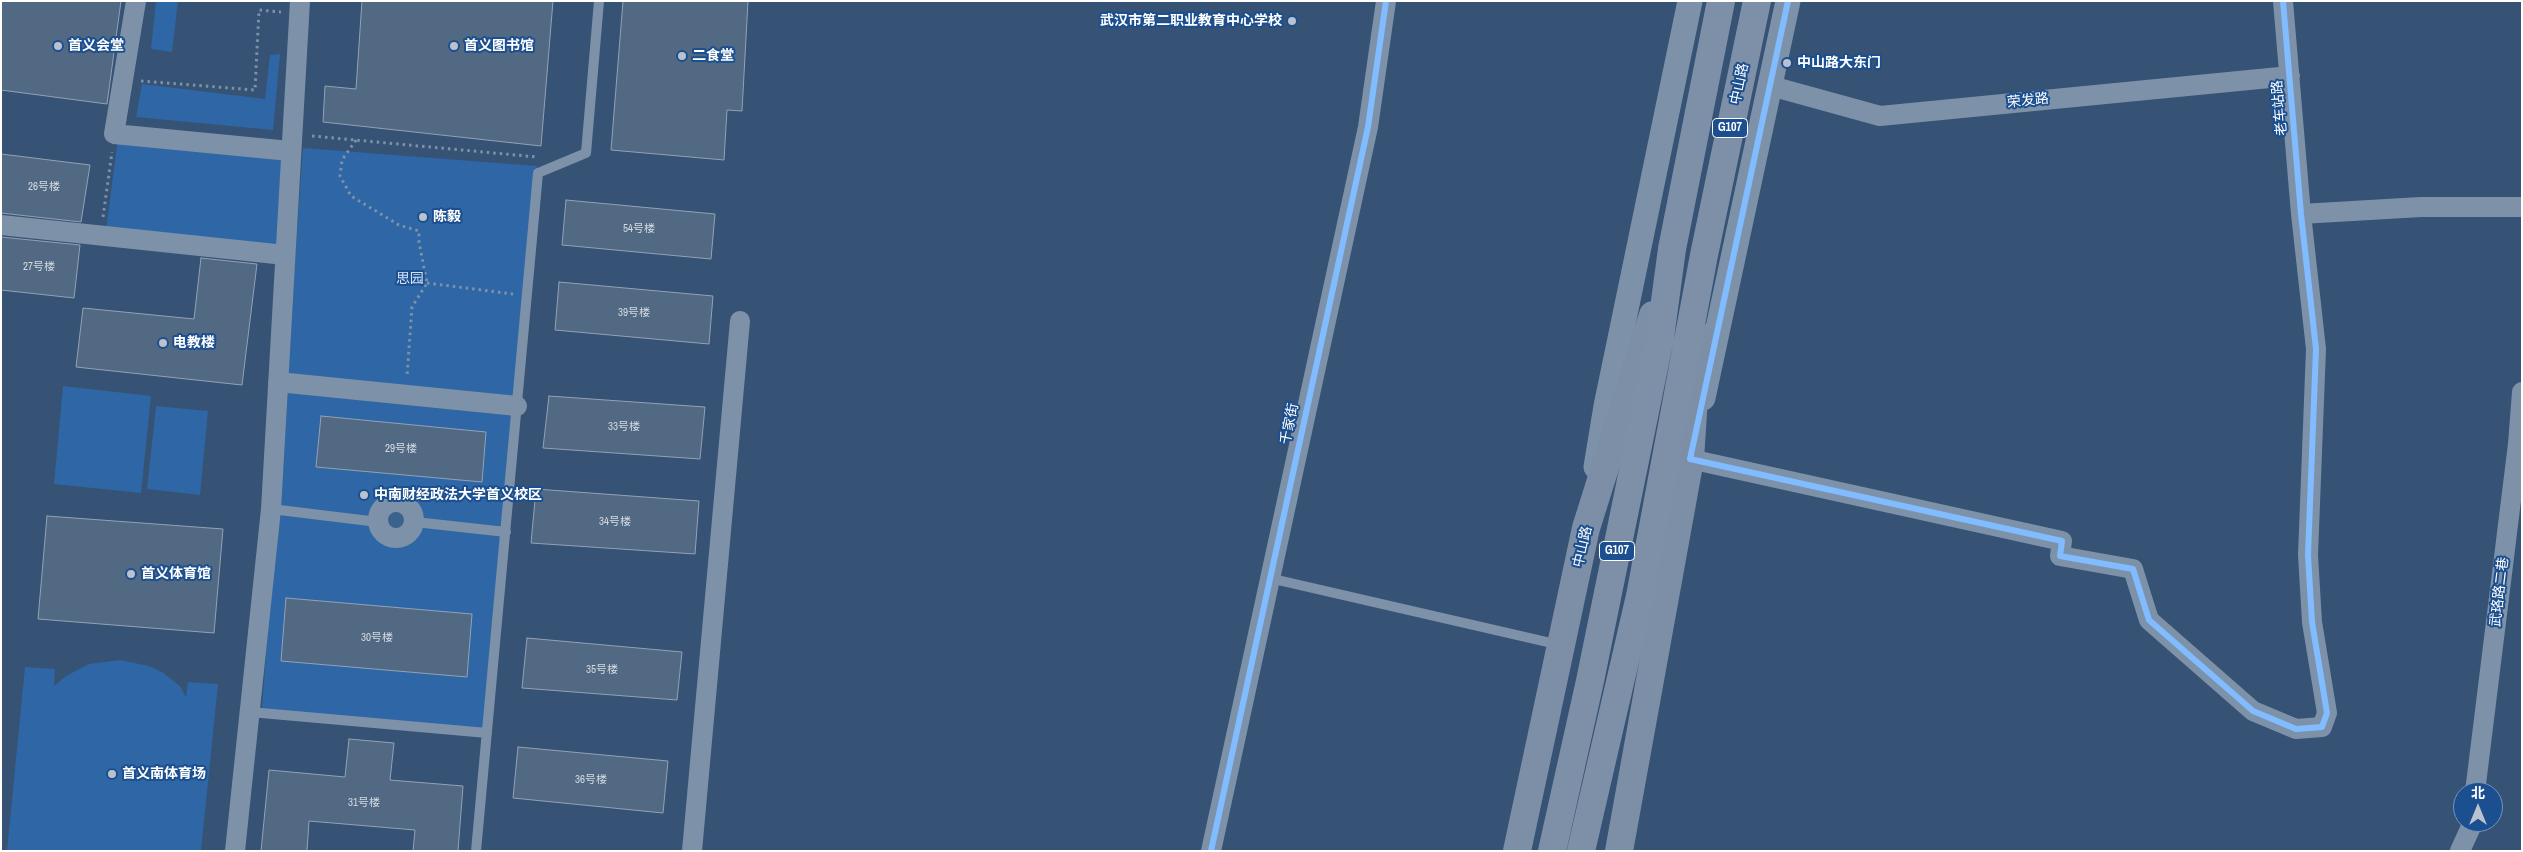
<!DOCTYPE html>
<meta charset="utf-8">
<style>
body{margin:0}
#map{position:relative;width:2523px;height:852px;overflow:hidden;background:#365274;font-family:"Archivo Narrow","Noto Sans SC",sans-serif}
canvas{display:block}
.frame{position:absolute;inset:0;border:2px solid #fff;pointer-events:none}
.north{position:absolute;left:2453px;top:782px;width:50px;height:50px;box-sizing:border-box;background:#1b4f8f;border:1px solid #7695bc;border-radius:50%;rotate:0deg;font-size:14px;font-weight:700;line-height:20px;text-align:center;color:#fff}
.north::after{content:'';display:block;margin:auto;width:18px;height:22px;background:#b9c2ce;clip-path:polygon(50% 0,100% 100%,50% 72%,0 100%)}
</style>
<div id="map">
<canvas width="2523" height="852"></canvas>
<div class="frame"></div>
<div class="north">北</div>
</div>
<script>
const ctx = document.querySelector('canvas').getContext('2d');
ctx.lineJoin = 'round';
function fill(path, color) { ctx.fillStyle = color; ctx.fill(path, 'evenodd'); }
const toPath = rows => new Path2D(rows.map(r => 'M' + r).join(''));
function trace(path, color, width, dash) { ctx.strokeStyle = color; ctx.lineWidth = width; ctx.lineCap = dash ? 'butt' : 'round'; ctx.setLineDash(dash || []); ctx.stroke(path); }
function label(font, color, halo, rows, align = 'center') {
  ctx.font = font + ' "Archivo Narrow","Noto Sans SC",sans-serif'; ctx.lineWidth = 4; ctx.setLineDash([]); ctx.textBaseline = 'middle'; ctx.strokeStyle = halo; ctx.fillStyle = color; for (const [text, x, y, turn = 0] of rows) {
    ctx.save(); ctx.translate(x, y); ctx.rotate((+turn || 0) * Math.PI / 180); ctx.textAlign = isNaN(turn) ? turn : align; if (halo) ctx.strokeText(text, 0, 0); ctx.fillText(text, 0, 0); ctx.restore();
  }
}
fill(toPath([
 [156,1,178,1,172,52,151,49],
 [280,54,273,130,136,117,142,84,265,99,270,55],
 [118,138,284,155,277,250,106,230],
 [303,148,537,166,487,733,262,708],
 [63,386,151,396,141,493,54,484],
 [156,406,208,411,200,495,147,489],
 [120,660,149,666,162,672,180,686,186,697,188,682,218,684,201,851,7,851,25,667,55,669,54,686,66,676,89,664]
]), '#2f66a5');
fill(toPath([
 '386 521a11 11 0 1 1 22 0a11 11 0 1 1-22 0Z'
]), '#3b618d');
const building = toPath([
 [1,1,121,1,107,104,1,90,1,1],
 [362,1,553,1,541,146,323,122,325,86,356,89,362,1],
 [623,1,748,1,742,111,727,110,724,160,611,150,623,1],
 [1,154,90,165,81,222,1,213,1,154],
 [566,200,715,214,711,259,562,245,566,200],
 [1,237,80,245,74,298,1,290,1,237],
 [201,258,257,264,242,385,76,367,83,308,194,319,201,258],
 [559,282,713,296,709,344,555,330,559,282],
 [549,396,705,407,700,459,543,448,549,396],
 [321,416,486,432,482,482,316,467,321,416],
 [536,489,699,501,695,554,531,543,536,489],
 [47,516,223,529,214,633,38,619,47,516],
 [286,598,472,614,467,677,281,661,286,598],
 [527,638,682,652,677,700,522,688,527,638],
 [349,739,394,743,390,780,463,786,458,851,413,851,415,830,309,821,307,851,261,851,269,770,345,777,349,739],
 [518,747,668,761,663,813,513,798,518,747]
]);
fill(building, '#526984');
trace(building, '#92a2b6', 1);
trace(toPath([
 [141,81,255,90,259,10,281,12],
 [312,136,537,157],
 [356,140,342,160,340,176,351,196,399,225,419,231,419,242,427,283,412,307,407,376],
 [103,217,112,152],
 [427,283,513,294]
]), '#7d92a8', 3, [2.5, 4]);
trace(toPath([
 [271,509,378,522],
 [415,522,506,532],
 [1269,578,1560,645],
 [250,712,487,733],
 [476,851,538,173,586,153,599,1]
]), '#7d92a8', 10);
trace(toPath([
 [136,1,114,134,290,151],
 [1771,86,1880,116,2290,76],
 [2301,214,2421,207,2522,207],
 [1,225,285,255],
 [278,382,517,406],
 [1690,459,2062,541,2060,556,2133,569,2149,620,2253,711,2296,729,2322,727,2327,713,2312,622,2308,555,2316,349,2301,214,2283,1],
 '378 520a18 18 0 1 1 36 0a18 18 0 1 1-36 0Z',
 [2475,792,2518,444,2522,392],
 [235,851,271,509,300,1],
 [692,851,740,321],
 [1211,851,1368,127,1386,1],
 [2460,851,2470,829,2471,822]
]), '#7d92a8', 20);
trace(toPath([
 [1703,398,1788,1],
 [1596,467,1606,406,1690,1]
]), '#7d92a8', 25);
trace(toPath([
 [1517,851,1586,528,1653,315],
 [1619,851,1690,459,1698,336]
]), '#7d8ea7', 28);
trace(toPath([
 [1552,851,1590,681,1660,338,1672,249,1721,1],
 [1581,851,1640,596,1704,255,1757,1]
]), '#7e90a7', 28);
trace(toPath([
 [1788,1,1690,459,2062,541,2060,556,2133,569,2149,620,2253,711,2296,729,2322,727,2327,713,2312,622,2308,555,2316,349,2301,214,2283,1],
 [1211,851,1368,127,1386,1]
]), '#80bcff', 6);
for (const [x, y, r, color] of [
 [1292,21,5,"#b9c2ce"],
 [58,46,5,"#b9c2ce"],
 [454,46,5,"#b9c2ce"],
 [682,56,5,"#b9c2ce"],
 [1787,63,5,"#b9c2ce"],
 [423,217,5,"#b9c2ce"],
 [163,343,5,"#b9c2ce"],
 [364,495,5,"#b9c2ce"],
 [131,574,5,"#b9c2ce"],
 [112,774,5,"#b9c2ce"]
]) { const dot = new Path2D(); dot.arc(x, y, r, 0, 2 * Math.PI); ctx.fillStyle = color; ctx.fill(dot); trace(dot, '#1b4f8f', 2); }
label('11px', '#d4dae0', null, [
 ["26号楼",44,187],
 ["54号楼",639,229],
 ["27号楼",39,267],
 ["39号楼",634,313],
 ["33号楼",624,427],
 ["29号楼",401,449],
 ["34号楼",615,522],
 ["30号楼",377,638],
 ["35号楼",602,670],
 ["36号楼",591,780],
 ["31号楼",364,803]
]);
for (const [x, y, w] of [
 [1730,128,35],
 [1617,551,35]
]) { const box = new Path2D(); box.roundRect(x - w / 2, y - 9.5, w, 19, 4); ctx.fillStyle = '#1b4f8f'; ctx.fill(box); trace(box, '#fff', 1); }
label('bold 12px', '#fff', null, [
 ["G107",1730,128],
 ["G107",1617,551]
]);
label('bold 14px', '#fff', '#1b4f8f', [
 ["武汉市第二职业教育中心学校",1282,21,"right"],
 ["首义会堂",68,46],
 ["首义图书馆",464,46],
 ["二食堂",692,56],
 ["中山路大东门",1797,63],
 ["陈毅",433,217],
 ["电教楼",173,343],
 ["中南财经政法大学首义校区",374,495],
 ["首义体育馆",141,574],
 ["首义南体育场",122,774]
], 'left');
label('14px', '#fff', '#1b4f8f', [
 ["中山路",1740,84,-78],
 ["荣发路",2028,101,-6],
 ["老车站路",2280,108,-95],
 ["千家街",1290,424,-78],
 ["中山路",1583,547,-77],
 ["武珞路二巷",2500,592,-83]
]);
label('14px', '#cfe3fa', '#1b4f8f', [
 ["思园",410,279]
]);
</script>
